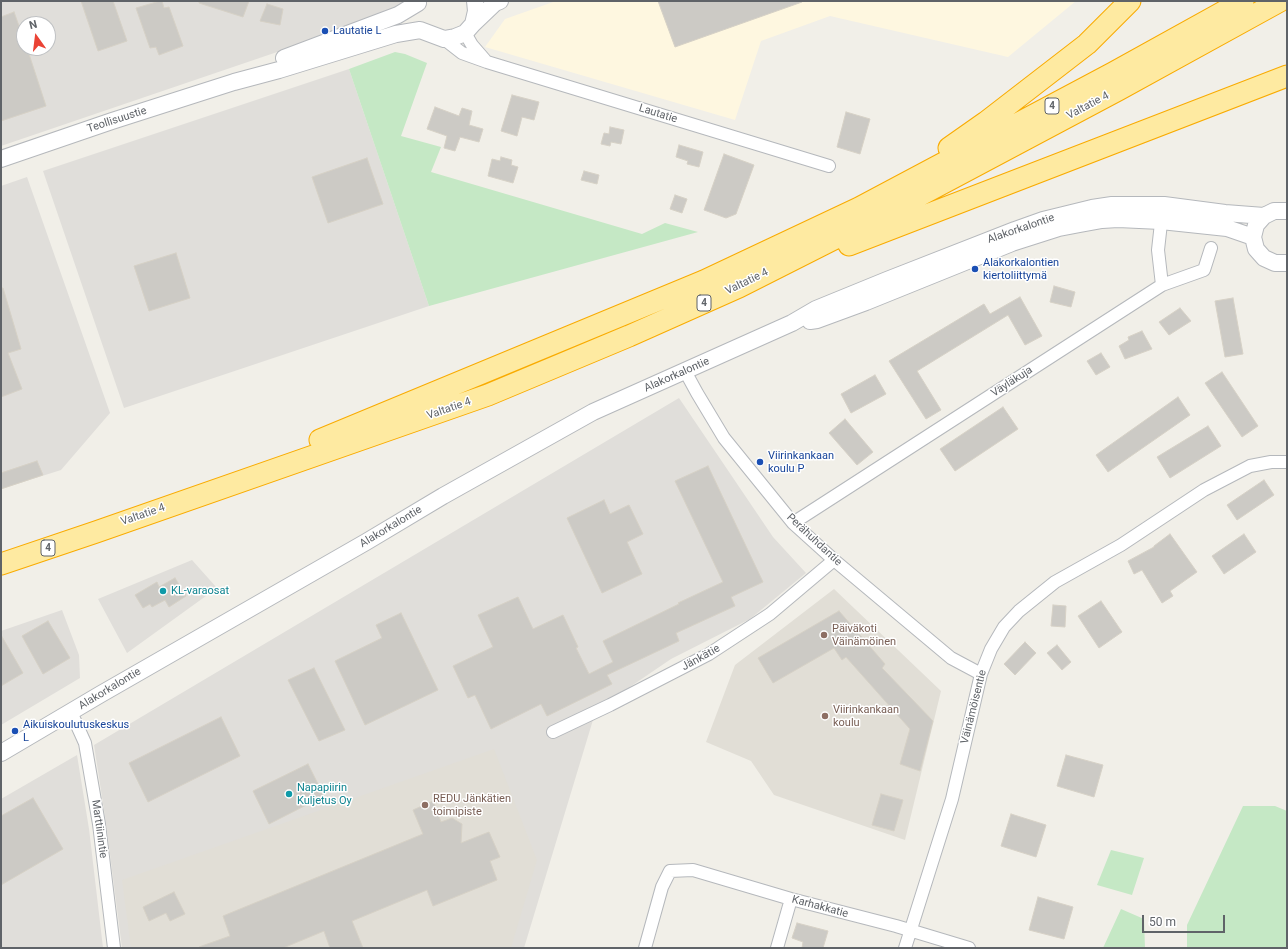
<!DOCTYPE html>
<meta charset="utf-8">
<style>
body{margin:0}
#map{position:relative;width:1288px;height:949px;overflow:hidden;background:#f1efe8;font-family:Roboto,sans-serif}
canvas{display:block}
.frame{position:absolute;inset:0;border:2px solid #5f6368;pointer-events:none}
.north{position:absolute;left:16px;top:16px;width:40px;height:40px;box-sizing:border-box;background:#fff;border:1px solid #bfc1c3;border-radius:50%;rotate:346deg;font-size:11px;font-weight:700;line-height:16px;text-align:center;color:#5f6368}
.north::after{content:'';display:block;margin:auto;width:14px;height:18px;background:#ea4335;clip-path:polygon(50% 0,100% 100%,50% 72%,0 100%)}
.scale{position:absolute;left:1142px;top:915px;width:83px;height:18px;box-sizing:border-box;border:2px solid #5f6368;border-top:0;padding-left:5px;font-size:12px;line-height:14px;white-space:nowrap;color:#5f6368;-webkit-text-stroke:3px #fff;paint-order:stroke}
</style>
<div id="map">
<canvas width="1288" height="949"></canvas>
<div class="frame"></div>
<div class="north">N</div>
<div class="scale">50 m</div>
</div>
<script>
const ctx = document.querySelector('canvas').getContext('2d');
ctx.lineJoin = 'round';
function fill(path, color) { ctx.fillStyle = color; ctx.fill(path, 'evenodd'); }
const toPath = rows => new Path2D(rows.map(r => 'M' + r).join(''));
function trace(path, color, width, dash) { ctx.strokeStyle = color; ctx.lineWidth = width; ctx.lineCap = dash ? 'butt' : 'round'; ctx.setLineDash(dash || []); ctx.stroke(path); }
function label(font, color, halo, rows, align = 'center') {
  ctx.font = font + ' Roboto,sans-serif'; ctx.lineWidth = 3; ctx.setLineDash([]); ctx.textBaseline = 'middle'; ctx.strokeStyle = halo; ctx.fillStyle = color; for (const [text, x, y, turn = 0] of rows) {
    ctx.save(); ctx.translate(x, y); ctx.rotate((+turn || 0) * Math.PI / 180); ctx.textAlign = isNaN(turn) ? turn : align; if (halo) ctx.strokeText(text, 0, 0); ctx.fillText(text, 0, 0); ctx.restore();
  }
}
fill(toPath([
 [556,1,1076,1,1008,57,830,16,761,41,735,120,485,47,505,19]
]), '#fef7e0');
fill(toPath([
 [1,1,427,1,1,146],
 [24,24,48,24,48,48,24,48],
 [349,69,429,306,124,408,43,171],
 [27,177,110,413,61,470,1,489,1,186],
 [679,398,773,537,806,573,750,619,671,659,596,710,524,948,122,948,106,823,94,745],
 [192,560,217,588,127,653,98,599],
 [62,610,79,655,80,678,1,725,1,631],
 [77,755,89,829,103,948,1,948,1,799]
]), '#e0deda');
fill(toPath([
 [834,589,941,691,905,840,774,795,751,761,706,742,735,665],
 [494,749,537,860,511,948,131,948,122,880]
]), '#e1ded6');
fill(toPath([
 [395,52,405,54,427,63,401,136,441,147,431,172,642,234,665,223,698,232,429,306,349,69],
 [1243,806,1275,806,1287,811,1287,948,1187,948,1187,925],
 [1111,850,1144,858,1132,895,1097,885],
 [1121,909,1144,919,1145,948,1103,948]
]), '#c5e8c5');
const building = toPath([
 [81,1,113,1,127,41,98,51,81,1],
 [160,1,162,1,164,8,169,7,183,46,159,55,156,47,150,48,136,8,160,1],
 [199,1,249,1,243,17,199,3,199,1],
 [658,1,802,1,802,2,675,47,658,1],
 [267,4,283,9,280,25,260,21,267,4],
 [14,12,24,40,24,48,27,48,46,106,1,121,1,17,14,12],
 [512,95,539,102,534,120,522,117,517,136,501,131,512,95],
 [435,107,459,116,462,108,472,111,469,125,483,129,479,142,460,137,455,151,444,148,447,136,427,129,435,107],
 [846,112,870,119,860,154,837,147,846,112],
 [610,127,624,130,621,144,611,142,610,146,601,144,604,133,609,134,610,127],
 [679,145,703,152,699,167,687,164,688,161,676,157,679,145],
 [724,154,754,165,736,214,726,218,704,210,724,154],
 [501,157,512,160,511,165,518,167,513,183,488,176,492,159,500,161,501,157],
 [367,158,383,204,328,223,312,177,367,158],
 [584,171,599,175,597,184,581,180,584,171],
 [675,195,687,199,682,213,670,209,675,195],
 [176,253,190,298,149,311,134,266,176,253],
 [1054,286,1075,292,1071,307,1050,302,1054,286],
 [1,288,3,288,21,349,8,353,22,389,1,397,1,288],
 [1020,297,1042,336,1025,345,1008,315,917,371,941,410,926,419,889,361,984,304,990,314,1020,297],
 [1233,298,1243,354,1225,357,1215,301,1233,298],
 [1180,308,1191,321,1169,335,1159,322,1180,308],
 [1142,331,1152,349,1125,359,1119,346,1129,340,1128,337,1142,331],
 [1101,353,1110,367,1096,375,1087,361,1101,353],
 [1222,372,1258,426,1242,437,1205,383,1222,372],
 [875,375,886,394,851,413,841,394,875,375],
 [1178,397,1190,415,1108,472,1096,455,1178,397],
 [1003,407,1018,429,955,471,940,449,1003,407],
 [845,419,873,452,857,465,829,433,845,419],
 [1208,426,1221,446,1170,478,1157,457,1208,426],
 [37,461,43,475,1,489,1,473,37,461],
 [708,466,763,582,731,597,735,606,676,633,679,641,607,675,612,684,547,716,541,704,491,729,475,695,468,698,453,666,493,647,478,615,518,597,533,629,563,615,578,647,576,648,589,674,613,662,603,641,679,604,678,603,723,582,675,481,708,466],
 [1264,480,1274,495,1237,520,1227,505,1264,480],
 [604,500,610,514,629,505,643,534,627,542,642,574,602,593,567,518,604,500],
 [1170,534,1197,572,1170,591,1173,596,1162,603,1142,570,1134,574,1128,561,1154,547,1154,546,1170,534],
 [1244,534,1256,552,1224,574,1212,556,1244,534],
 [175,578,186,596,169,607,165,600,152,607,150,604,143,608,135,595,157,582,159,587,175,578],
 [1101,601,1122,632,1099,648,1078,616,1101,601],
 [1053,605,1066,606,1065,627,1051,626,1053,605],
 [839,611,885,664,882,668,933,721,920,771,900,764,910,729,846,657,842,660,834,648,773,683,758,658,839,611],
 [401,613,438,690,365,725,335,661,382,638,376,625,401,613],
 [48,621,70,658,43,674,22,636,48,621],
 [1,635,23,673,1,686,1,635],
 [1025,642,1036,653,1015,675,1004,664,1025,642],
 [1057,645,1071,662,1062,670,1047,653,1057,645],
 [314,668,345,730,319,741,288,680,314,668],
 [221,717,240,756,148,802,129,763,221,717],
 [1066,755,1103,765,1094,797,1057,786,1066,755],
 [308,764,324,796,269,824,253,791,308,764],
 [881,794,903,800,894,831,872,825,881,794],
 [33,798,63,849,1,885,1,816,33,798],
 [433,801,441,822,452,818,462,824,461,843,489,832,500,857,490,861,497,880,433,906,427,890,352,921,363,948,330,948,324,931,283,948,199,948,199,947,230,936,223,916,423,834,413,810,433,801],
 [1011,814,1046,825,1036,857,1001,846,1011,814],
 [174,892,185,914,170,921,166,913,149,921,143,907,174,892],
 [1038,897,1073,907,1064,939,1029,930,1038,897],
 [797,923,828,931,823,948,802,948,803,942,792,938,797,923]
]);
fill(building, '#cccac5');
trace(building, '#d6d1c6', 1);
const minor = toPath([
 [465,33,472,45,485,60],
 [444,39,462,53,487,62,829,166],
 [1162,285,1158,250,1162,214],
 [685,371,697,393,724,438,793,523,834,560,951,658,981,674],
 [793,523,1162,285,1204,270,1211,248],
 [71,712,85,743,99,824,114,948],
 [553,732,610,705,709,654,770,614,834,560],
 [645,948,662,887,670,871,693,870,791,899,896,926,969,948],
 [777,948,791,899],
 [905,948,952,799,981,674,991,649,1004,627,1019,611,1055,582,1121,545,1204,490,1250,466,1271,462,1287,462]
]);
const tertiary = toPath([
 [473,24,495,3,500,1],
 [284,58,398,15,418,3],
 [1,159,112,121,234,82,279,70,396,34,420,30,444,39,455,37,465,33,473,24,476,11,475,1],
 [1287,211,1274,211,1264,216,1256,225,1253,237,1256,249,1264,258,1275,263,1287,263],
 [810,321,817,320,866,302,1012,243,1059,228,1080,224,1102,220,1118,219,1161,221,1227,228,1253,237],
 [1,753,101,694,366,542,443,496,593,412,792,323,816,309,887,280,1015,230,1043,220,1092,208,1112,205,1164,205,1225,213,1264,216]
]);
const trunk = toPath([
 [949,148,986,122,1087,44,1130,1],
 [849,245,1287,76],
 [320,440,704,281,859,208,1113,73,1243,1],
 [1,564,96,532,488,395,629,336,739,287,915,198,1118,90,1280,1]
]);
trace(minor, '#b5b8bc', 14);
trace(tertiary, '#b5b8bc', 18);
trace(trunk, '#f9ab00', 23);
trace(minor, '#fff', 12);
trace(tertiary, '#fff', 16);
trace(trunk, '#feeaa1', 21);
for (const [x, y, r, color] of [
 [325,31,4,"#1a4fb4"],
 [975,269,4,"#1a4fb4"],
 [760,462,4,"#1a4fb4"],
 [163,591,4,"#0f9aa8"],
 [824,635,4,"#8d6e63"],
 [825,716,4,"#8d6e63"],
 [15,731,4,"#1a4fb4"],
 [289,794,4,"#0f9aa8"],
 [425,805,4,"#8d6e63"]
]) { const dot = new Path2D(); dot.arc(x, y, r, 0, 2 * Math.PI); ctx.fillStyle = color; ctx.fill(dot); trace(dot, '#fff', 1.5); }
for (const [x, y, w] of [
 [1052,106,14],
 [704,303,14],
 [48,548,14]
]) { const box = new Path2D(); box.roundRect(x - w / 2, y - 8, w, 16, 3); ctx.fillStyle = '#fff'; ctx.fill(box); trace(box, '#5f6368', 1); }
label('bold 10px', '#5f6368', null, [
 ["4",1052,106],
 ["4",704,303],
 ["4",48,548]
]);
label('11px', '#164399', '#fff', [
 ["Lautatie L",333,31],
 ["Alakorkalontien",983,263],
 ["kiertoliittymä",983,276],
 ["Viirinkankaan",768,456],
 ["koulu P",768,469],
 ["Aikuiskoulutuskeskus",23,725],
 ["L",23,738]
], 'left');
label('11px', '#5f6368', '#fff', [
 ["Valtatie 4",1088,106,-28],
 ["Lautatie",658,114,17],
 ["Teollisuustie",117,120,-18],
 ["Alakorkalontie",1021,229,-19],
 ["Valtatie 4",747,282,-26],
 ["Alakorkalontie",677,375,-24],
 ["Väyläkuja",1012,382,-33],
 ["Valtatie 4",449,409,-19],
 ["Valtatie 4",143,515,-19],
 ["Alakorkalontie",391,527,-31],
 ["Perähuhdantie",814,540,43],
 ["Jänkätie",701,658,-29],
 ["Alakorkalontie",110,689,-31],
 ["Väinämöisentie",974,707,-76],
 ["Marttiinintie",99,829,82],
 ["Karhakkatie",820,907,15]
]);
label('11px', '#0d838f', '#fff', [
 ["KL-varaosat",171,591],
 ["Napapiirin",297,788],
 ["Kuljetus Oy",297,801]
], 'left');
label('11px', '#785e54', '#fff', [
 ["Päiväkoti",832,629],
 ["Väinämöinen",832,642],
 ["Viirinkankaan",833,710],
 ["koulu",833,723],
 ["REDU Jänkätien",433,799],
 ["toimipiste",433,812]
], 'left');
</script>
